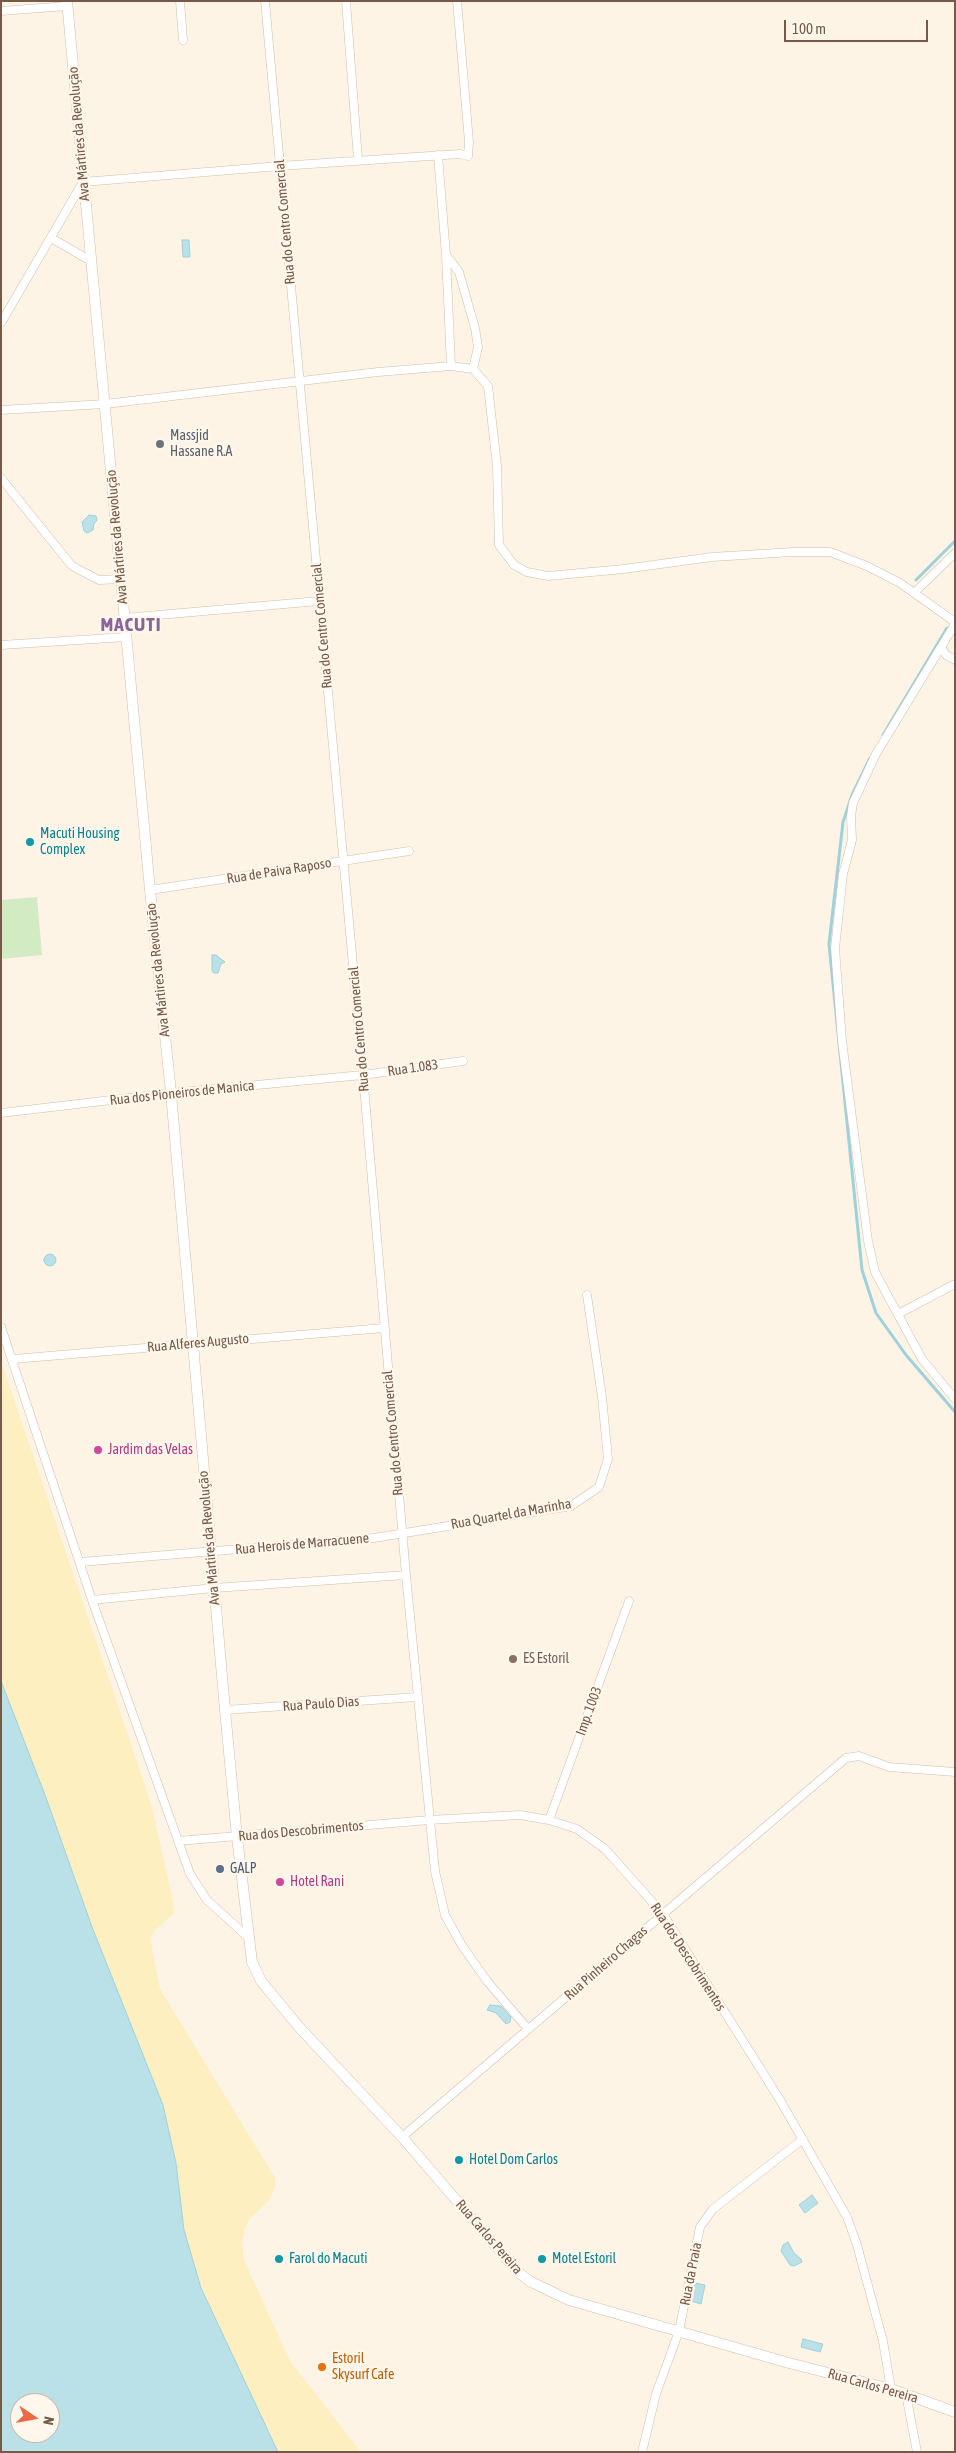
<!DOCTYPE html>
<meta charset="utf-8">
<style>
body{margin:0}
#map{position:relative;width:956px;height:2453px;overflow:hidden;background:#fdf4e5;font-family:"Asap Condensed",sans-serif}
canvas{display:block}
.frame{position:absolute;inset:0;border:2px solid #775949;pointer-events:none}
.north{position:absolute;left:10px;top:2393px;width:50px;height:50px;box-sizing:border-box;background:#fff7ec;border:1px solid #c9b8ab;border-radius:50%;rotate:102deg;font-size:14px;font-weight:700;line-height:20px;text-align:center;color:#775949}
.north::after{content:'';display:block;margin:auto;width:18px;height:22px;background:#eb6a46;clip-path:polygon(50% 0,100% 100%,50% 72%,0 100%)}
.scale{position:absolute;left:784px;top:20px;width:144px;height:22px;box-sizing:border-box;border:2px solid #775949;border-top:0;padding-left:6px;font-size:15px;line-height:18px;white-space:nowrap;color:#775949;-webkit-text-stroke:4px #fff7ec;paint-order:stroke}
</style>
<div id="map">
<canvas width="956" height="2453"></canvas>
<div class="frame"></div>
<div class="north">N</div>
<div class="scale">100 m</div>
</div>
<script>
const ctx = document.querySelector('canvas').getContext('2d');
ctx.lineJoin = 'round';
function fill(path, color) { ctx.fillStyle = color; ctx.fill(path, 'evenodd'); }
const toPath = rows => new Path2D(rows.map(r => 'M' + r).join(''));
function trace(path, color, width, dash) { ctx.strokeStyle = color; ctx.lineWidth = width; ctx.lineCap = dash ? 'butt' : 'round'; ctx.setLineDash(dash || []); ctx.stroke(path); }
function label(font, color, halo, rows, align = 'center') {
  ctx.font = font + ' "Asap Condensed",sans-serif'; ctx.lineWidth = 4.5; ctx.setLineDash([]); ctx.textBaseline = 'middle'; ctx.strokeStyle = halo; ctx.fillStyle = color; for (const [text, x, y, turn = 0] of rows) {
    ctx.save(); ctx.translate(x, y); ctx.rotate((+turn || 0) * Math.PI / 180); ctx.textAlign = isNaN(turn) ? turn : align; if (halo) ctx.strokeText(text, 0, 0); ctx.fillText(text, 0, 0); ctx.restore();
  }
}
fill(toPath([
 [37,897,42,955,1,959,1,900]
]), '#d3ebc3');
fill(toPath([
 [1,1361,151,1803,174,1905,173,1914,154,1931,150,1938,160,1989,275,2178,275,2188,270,2199,249,2220,244,2231,242,2244,244,2260,290,2361,361,2452,278,2452,211,2311,192,2261,184,2230,176,2163,163,2105,92,1927,45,1795,1,1681]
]), '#fdefbf');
const water = toPath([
 [182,240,189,240,190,257,183,257,182,240],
 [89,515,96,516,97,520,94,524,93,530,87,533,84,531,82,522,89,515],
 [212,955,216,955,225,962,221,964,218,973,214,973,212,971,212,955],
 '44 1260a6 6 0 1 1 12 0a6 6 0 1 1-12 0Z',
 [1,1681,45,1795,92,1927,163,2105,176,2163,184,2230,201,2288,278,2452,1,2452,1,1681],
 [20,2403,50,2403,50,2433,20,2433,20,2403],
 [490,2005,501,2006,511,2017,510,2022,506,2024,496,2013,487,2010,490,2005],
 [812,2195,818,2203,805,2213,799,2205,812,2195],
 [788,2242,794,2253,801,2259,802,2262,794,2266,790,2265,781,2251,783,2245,788,2242],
 [695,2283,705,2285,701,2304,691,2301,695,2283],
 [803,2339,823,2344,820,2352,801,2347,803,2339]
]);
fill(water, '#b9e1e7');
trace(water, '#9ed1da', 1);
trace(toPath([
 [916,580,955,541],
 [883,735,947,628],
 [870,758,852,795,843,822,829,944,862,1270,876,1313,906,1355,955,1412]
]), '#9ed1da', 3);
const minor = toPath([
 [180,1,183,40],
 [265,1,363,1075,406,1575,435,1871,445,1915,461,1944,487,1981,528,2029],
 [346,1,358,160],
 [1,11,67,6],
 [51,238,91,261],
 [446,255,459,272,475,328,478,347,473,369],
 [1,323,83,182,280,166,460,154,468,156,469,142,457,1],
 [451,366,473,369,488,386,497,466,499,545,514,565,527,572,548,576,624,569,712,557,793,552,830,552,867,566,900,583,955,622],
 [1,410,105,404,378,372,451,366,446,255,438,155],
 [1,478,72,566,99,580,121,579],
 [914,593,955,553],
 [124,618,319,601],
 [955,624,876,754,853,803,851,816,852,840,843,874,835,948,842,1041,868,1241,875,1272,922,1359,955,1399],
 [1,645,126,637],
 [941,647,946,655,955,660],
 [150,890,409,851],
 [1,1113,171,1093,363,1075,463,1061],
 [898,1314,955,1284],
 [1,1327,92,1600,190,1874,207,1900,250,1939],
 [13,1359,384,1328],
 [81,1562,374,1538,571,1506,599,1487,608,1459,602,1397,587,1295],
 [92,1600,214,1588,406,1575],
 [225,1710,417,1697],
 [549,1820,629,1601],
 [178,1841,429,1820,520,1815,549,1820,577,1829,605,1849,663,1914,780,2100,847,2217,857,2245,883,2341,891,2389],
 [402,2137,846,1758,859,1756,889,1767,955,1772],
 [906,2394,917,2452],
 [642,2452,656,2394,679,2331,700,2227,713,2209,803,2139]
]);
const tertiary = toPath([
 [67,1,150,890,171,1093,225,1710,237,1837,252,1962,261,1981,299,2027,402,2137,518,2272,531,2282,569,2300,789,2363,891,2389,955,2412]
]);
trace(minor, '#d1bdad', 9);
trace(tertiary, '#d1bdad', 11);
trace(minor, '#fff', 8);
trace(tertiary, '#fff', 10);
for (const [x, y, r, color] of [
 [160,444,5,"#6b7280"],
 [30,842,5,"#0f9aa8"],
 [98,1450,5,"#d1479c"],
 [513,1659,5,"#8d6e63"],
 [220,1869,5,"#5c6f8a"],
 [280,1882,5,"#d1479c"],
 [459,2160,5,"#0f9aa8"],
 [279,2259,5,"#0f9aa8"],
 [542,2259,5,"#0f9aa8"],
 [322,2367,5,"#e8710a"]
]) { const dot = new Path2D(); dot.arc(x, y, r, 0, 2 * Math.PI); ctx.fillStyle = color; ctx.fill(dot); trace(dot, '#fff7ec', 2); }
label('14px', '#775949', '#fff7ec', [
 ["Ava Mártires da Revolução",79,134,-95],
 ["Rua do Centro Comercial",285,222,-95],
 ["Ava Mártires da Revolução",117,537,-95],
 ["Rua do Centro Comercial",322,626,-95],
 ["Rua de Paiva Raposo",279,871,-9],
 ["Ava Mártires da Revolução",158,970,-96],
 ["Rua do Centro Comercial",359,1029,-95],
 ["Rua 1.083",413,1068,-8],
 ["Rua dos Pioneiros de Manica",182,1093,-6],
 ["Rua Alferes Augusto",198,1343,-5],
 ["Rua do Centro Comercial",393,1433,-95],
 ["Rua Quartel da Marinha",511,1514,-10],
 ["Ava Mártires da Revolução",209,1538,-95],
 ["Rua Herois de Marracuene",302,1544,-5],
 ["Rua Paulo Dias",321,1704,-4],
 ["Imp. 1003",589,1711,-70],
 ["Rua dos Descobrimentos",301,1831,-5],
 ["Rua dos Descobrimentos",688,1957,57],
 ["Rua Pinheiro Chagas",606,1963,-41],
 ["Rua Carlos Pereira",489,2237,49],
 ["Rua da Praia",691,2274,-79],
 ["Rua Carlos Pereira",873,2386,16]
]);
label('14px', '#5b616d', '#fff7ec', [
 ["Massjid",170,436],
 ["Hassane R.A",170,452]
], 'left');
label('14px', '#0d838f', '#fff7ec', [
 ["Macuti Housing",40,834],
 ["Complex",40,850],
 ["Hotel Dom Carlos",469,2160],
 ["Farol do Macuti",289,2259],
 ["Motel Estoril",552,2259]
], 'left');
label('14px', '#b23c85', '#fff7ec', [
 ["Jardim das Velas",108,1450],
 ["Hotel Rani",290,1882]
], 'left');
label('14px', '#785e54', '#fff7ec', [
 ["ES Estoril",523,1659]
], 'left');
label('14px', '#4e5e75', '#fff7ec', [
 ["GALP",230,1869]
], 'left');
label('14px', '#c56008', '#fff7ec', [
 ["Estoril",332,2359],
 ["Skysurf Cafe",332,2375]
], 'left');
ctx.letterSpacing = '1px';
label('bold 19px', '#88649b', '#fff7ec', [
 ["MACUTI",131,625]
]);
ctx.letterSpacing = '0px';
</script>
